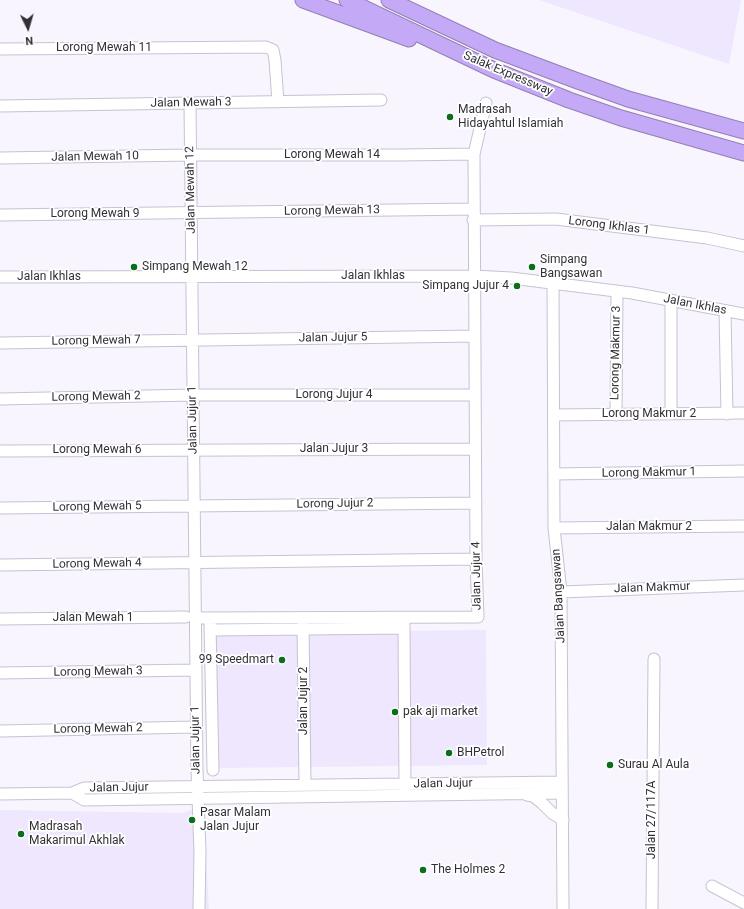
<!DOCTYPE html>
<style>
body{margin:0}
#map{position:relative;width:744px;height:909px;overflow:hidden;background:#f8f5ff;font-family:Roboto,sans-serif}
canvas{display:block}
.north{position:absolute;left:8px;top:8px;width:40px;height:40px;-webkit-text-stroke:3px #fff;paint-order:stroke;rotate:175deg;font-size:11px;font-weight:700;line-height:16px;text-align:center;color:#323036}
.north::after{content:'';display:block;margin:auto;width:14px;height:18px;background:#323036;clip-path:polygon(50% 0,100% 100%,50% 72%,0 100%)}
</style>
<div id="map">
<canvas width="744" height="909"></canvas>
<div class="north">N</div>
</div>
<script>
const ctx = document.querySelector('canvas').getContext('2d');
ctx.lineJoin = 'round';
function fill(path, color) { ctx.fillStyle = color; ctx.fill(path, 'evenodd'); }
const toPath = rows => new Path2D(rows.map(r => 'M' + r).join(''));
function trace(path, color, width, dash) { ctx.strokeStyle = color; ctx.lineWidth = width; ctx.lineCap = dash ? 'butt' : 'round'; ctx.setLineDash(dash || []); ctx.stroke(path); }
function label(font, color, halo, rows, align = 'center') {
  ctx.font = font + ' Roboto,sans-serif'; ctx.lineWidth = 3.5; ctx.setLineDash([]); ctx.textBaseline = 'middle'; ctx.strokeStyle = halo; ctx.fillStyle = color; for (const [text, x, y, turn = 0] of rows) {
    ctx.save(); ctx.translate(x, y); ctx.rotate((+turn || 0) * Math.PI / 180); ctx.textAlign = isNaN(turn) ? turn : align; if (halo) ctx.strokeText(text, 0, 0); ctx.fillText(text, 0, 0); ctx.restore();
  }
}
fill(toPath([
 [539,0,741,0,729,64],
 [486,630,487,765,216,768,214,633],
 [203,806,209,909,0,909,0,810,182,813]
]), '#eee7fe');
const minor = toPath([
 [0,49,266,47,273,50,275,60,278,102],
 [190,103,197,770,200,852,199,909],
 [0,106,381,100],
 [0,158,190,155,399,155,474,154],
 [0,215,473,209],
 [473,220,556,219,707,238,744,246],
 [0,277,474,276,511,278,632,293,744,314],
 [553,282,554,528,561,592,563,909],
 [725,311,727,414],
 [0,343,474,336],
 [0,399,193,395,475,395],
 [671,414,671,300],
 [554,415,744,413],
 [616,415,617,291],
 [0,451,475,449],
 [554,474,744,471],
 [0,508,476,503],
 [554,528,744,526],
 [0,565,476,559],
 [561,592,744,585],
 [195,618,478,617,476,559,474,154,486,103],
 [0,619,186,617],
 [303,622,305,785],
 [404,622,405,791],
 [210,623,213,770],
 [210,630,404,628],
 [0,673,195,670],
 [0,731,196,727],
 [72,793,84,800,562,793],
 [0,794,72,793,84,788,562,782],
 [527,795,533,796,542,803,552,813,563,820],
 [712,886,744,903],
 [652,909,654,659]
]);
const highway = toPath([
 [303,0,409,39],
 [347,0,494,70,569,100,621,118,744,153],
 [389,0,495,50,575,80,628,99,744,131]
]);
trace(minor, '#c7c2d1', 13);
trace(highway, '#917fb3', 17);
trace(minor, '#fff', 11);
trace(highway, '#c4aaf6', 15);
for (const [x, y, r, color] of [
 [450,117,4,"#0a6e1c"],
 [134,267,4,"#0a6e1c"],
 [532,267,4,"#0a6e1c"],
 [517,286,4,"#0a6e1c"],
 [282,660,4,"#0a6e1c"],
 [395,712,4,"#0a6e1c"],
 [449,753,4,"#0a6e1c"],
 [610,765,4,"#0a6e1c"],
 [192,820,4,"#0a6e1c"],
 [21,834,4,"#0a6e1c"],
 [423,870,4,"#0a6e1c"]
]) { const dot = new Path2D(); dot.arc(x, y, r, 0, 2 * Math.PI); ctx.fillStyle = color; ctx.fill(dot); trace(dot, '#fff', 1.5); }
label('12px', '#323036', '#fff', [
 ["Lorong Mewah 11",104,48],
 ["Salak Expressway",508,74,23],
 ["Jalan Mewah 3",191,103,-1],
 ["Lorong Mewah 14",332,155],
 ["Jalan Mewah 10",95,157,-1],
 ["Jalan Mewah 12",191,190,-91],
 ["Lorong Mewah 13",332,211,-1],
 ["Lorong Mewah 9",95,214],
 ["Lorong Ikhlas 1",609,226,7],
 ["Jalan Ikhlas",373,276],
 ["Jalan Ikhlas",49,277],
 ["Jalan Ikhlas",695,305,11],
 ["Jalan Jujur 5",333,338,-1],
 ["Lorong Mewah 7",96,341,-1],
 ["Lorong Makmur 3",616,353,-89],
 ["Lorong Jujur 4",334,395],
 ["Lorong Mewah 2",96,397,-1],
 ["Lorong Makmur 2",649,414],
 ["Jalan Jujur 1",193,420,-91],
 ["Jalan Jujur 3",334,449],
 ["Lorong Mewah 6",97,450],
 ["Lorong Makmur 1",649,473,-1],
 ["Lorong Jujur 2",335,504,-1],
 ["Lorong Mewah 5",97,507,-1],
 ["Jalan Makmur 2",649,527],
 ["Lorong Mewah 4",97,564,-1],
 ["Jalan Jujur 4",477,576,-91],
 ["Jalan Makmur",652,588,-2],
 ["Jalan Bangsawan",559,596,-93],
 ["Jalan Mewah 1",93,618],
 ["Lorong Mewah 3",98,672,-1],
 ["Jalan Jujur 2",304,701,-90],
 ["Lorong Mewah 2",98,729,-1],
 ["Jalan Jujur 1",196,740,-91],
 ["Jalan Jujur",443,784,-1],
 ["Jalan Jujur",119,788,-1],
 ["Jalan 27/117A",652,820,-90]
]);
label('12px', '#323036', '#fff', [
 ["Madrasah",458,110],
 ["Hidayahtul Islamiah",458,124],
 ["Simpang",540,260],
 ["Bangsawan",540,274],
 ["Simpang Mewah 12",142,267],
 ["Simpang Jujur 4",509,286,"right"],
 ["99 Speedmart",274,660,"right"],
 ["pak aji market",403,712],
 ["BHPetrol",457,753],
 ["Surau Al Aula",618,765],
 ["Pasar Malam",200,813],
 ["Jalan Jujur",200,827],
 ["Madrasah",29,827],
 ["Makarimul Akhlak",29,841],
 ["The Holmes 2",431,870]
], 'left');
</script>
